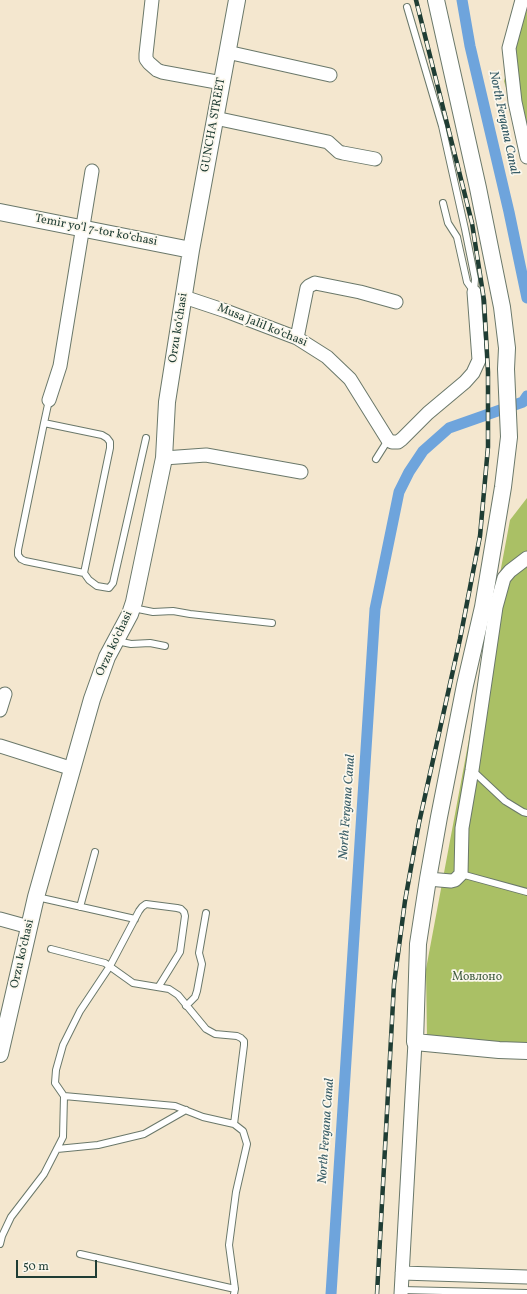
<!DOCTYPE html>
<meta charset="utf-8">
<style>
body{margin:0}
#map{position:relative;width:527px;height:1294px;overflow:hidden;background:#f4e7cf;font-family:Vollkorn,serif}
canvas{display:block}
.scale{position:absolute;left:16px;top:1260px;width:81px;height:18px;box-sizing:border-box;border:2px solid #1f3d34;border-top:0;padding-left:5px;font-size:12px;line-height:14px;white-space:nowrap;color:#1f3d34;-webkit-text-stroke:3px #fbf7ec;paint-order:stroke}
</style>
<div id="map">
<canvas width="527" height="1294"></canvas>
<div class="scale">50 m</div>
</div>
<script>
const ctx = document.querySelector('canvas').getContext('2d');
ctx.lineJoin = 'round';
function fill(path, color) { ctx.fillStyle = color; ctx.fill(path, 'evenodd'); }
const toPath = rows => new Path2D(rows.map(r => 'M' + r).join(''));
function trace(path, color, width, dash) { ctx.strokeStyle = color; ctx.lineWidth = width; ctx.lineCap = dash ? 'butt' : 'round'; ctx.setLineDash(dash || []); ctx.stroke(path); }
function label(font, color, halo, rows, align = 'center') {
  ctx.font = font + ' Vollkorn,serif'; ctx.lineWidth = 3.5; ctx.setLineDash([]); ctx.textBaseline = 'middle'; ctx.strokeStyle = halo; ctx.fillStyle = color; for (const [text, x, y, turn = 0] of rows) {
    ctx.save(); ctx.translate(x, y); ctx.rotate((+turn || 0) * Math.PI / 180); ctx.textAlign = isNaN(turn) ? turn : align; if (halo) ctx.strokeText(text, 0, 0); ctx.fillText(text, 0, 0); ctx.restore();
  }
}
fill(toPath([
 [527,9,527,160,504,81],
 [527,498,527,1049,427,1040,426,969,510,520]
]), '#aac065');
trace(toPath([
 [462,0,470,46,509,212,527,298],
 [331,1294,375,609,399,492,409,472,423,451,449,428,523,402,527,396]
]), '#6ea4dc', 11);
const service = toPath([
 [407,7,442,126,465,229,475,279,474,292],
 [443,203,448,223,457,237,467,282,474,292],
 [44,423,102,435,107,438,110,442,110,448,84,573,25,561,21,559,18,555,18,550,44,423,49,400],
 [376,459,388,440],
 [84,573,89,580,97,586,109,588,113,583,146,438],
 [133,608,153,612,173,611,190,614,272,623],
 [117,641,131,644,150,643,165,646],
 [473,771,505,801,523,812,527,813],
 [461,874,527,892],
 [37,897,135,919],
 [80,907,95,852],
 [51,949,105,963,133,983,169,989,178,995,206,1029,215,1034,237,1036,241,1038,244,1041,244,1045,234,1124],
 [186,1006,195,997,197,991,202,964,199,953,206,913],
 [64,1096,175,1106,203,1117,234,1124,243,1131,247,1144,236,1192,229,1245,235,1289,234,1294],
 [57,1149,98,1145,144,1134,186,1110],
 [0,1244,2,1236,11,1217,44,1174,63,1137,64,1096,55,1083,56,1070,63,1045,80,1011,110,966,139,911,142,907,146,904,177,908,181,909,184,912,185,916,180,952,159,986],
 [80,1254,235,1289],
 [402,1290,527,1293]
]);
const minor = toPath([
 [152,0,146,54,146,59,149,63,157,70,162,72,222,83],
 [522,0,509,48,515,102,527,157],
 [227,52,330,75],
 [215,118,328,142,339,152,343,153,375,159],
 [184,297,226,311,297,338,327,357,350,379,388,440,392,442,398,442,402,439,428,413,465,382,473,373,479,360,474,292],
 [297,338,307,288,309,286,315,283,360,292,396,302],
 [49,400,60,366,92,171],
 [164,458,206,455,301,472],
 [0,710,5,694],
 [0,746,73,769],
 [428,879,451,881,455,880,461,874,462,828,472,770,496,607,504,578,510,571,527,558],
 [0,919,29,927],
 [402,1273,527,1277],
 [401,1294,415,1042]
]);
const tertiary = toPath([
 [436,0,478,188,502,307,507,348,506,369,509,437,503,487,483,607,465,685,439,817,428,879,418,944,415,1042,499,1050,527,1051],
 [0,212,191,250],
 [0,1054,36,897,92,699,107,657,130,614,134,602,164,458,167,402,191,250,237,0]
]);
trace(service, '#6a786a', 8);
trace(minor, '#6a786a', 15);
trace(tertiary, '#6a786a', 18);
trace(service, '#fff', 6);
trace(minor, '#fff', 13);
trace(tertiary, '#fff', 16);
const rail = toPath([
 [377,1294,394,984,405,901,419,823,460,639,480,536,488,447,488,372,484,300,472,223,416,0]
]);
trace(rail, '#1f3d34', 4.5);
trace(rail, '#fbf7ec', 3, [9]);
label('12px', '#1f3d34', '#fbf7ec', [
 ["GUNCHA STREET",214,125,-80],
 ["Temir yoʻl 7-tor koʻchasi",96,231,11],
 ["Musa Jalil koʻchasi",262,326,22],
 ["Orzu koʻchasi",179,328,-81],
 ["Orzu koʻchasi",115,644,-65],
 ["Orzu koʻchasi",23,954,-77]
]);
label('12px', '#425e40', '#fbf7ec', [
 ["Мовлоно",477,978]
]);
label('italic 13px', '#375c66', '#fbf7ec', [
 ["North Fergana Canal",503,123,78],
 ["North Fergana Canal",348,807,-86],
 ["North Fergana Canal",327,1131,-86]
]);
</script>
